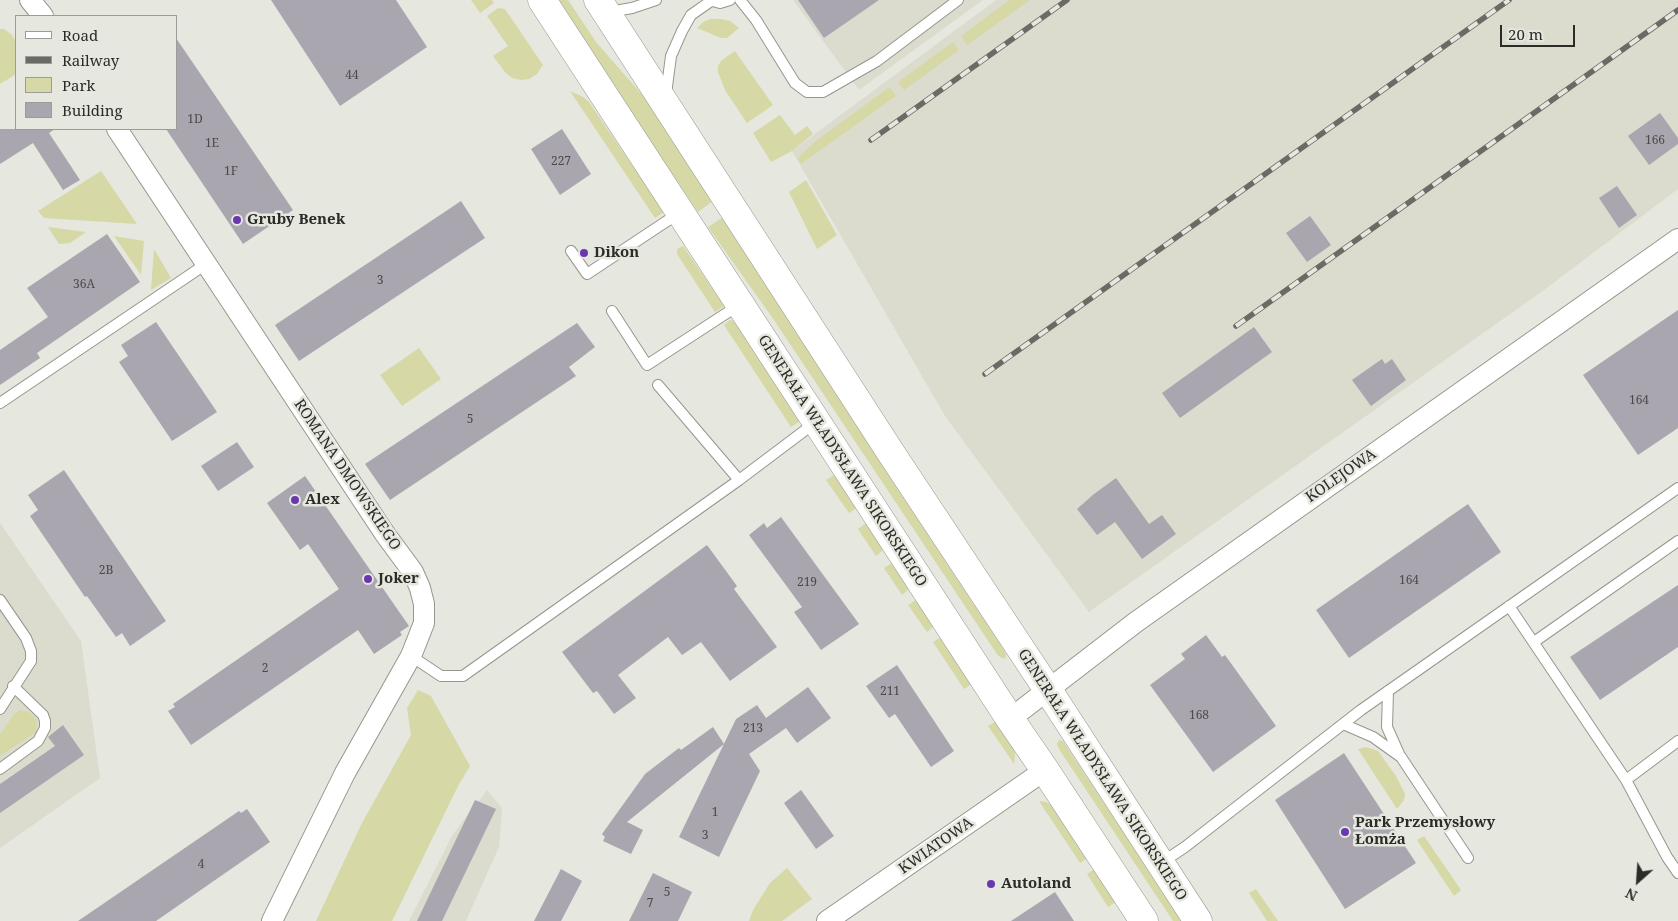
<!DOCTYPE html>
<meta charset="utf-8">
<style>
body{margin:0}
#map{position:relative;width:1678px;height:921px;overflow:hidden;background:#e6e7de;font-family:"Noto Serif",serif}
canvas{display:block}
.legend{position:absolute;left:15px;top:15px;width:162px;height:115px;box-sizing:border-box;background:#e6e7de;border:1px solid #9b9c95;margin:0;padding:6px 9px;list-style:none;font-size:15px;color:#2b2b28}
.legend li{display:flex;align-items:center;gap:10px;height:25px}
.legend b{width:25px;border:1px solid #9b9c95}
.north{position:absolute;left:1613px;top:856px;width:50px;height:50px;-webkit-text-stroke:4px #e6e7de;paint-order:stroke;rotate:206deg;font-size:14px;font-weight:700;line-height:20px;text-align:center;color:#2b2b28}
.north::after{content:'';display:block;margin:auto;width:18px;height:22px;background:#2b2b28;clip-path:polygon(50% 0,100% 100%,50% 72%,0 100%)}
.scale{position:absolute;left:1500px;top:25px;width:75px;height:22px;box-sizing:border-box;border:2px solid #2b2b28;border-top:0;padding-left:6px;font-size:15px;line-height:18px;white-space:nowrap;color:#2b2b28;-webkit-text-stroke:4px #e6e7de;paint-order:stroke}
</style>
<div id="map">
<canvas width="1678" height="921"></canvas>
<ul class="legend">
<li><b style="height:6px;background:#fff"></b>Road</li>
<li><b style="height:6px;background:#6b6b66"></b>Railway</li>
<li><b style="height:14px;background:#d6d8a6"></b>Park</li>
<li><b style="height:14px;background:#a9a6af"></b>Building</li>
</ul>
<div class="north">N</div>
<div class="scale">20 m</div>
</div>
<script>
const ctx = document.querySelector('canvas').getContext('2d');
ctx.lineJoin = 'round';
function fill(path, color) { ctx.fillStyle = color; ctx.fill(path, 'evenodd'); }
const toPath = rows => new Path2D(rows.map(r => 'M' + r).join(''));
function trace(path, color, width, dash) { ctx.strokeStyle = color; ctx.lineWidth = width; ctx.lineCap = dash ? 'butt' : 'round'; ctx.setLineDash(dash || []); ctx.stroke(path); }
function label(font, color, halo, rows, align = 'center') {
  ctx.font = font + ' "Noto Serif",serif'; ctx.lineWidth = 5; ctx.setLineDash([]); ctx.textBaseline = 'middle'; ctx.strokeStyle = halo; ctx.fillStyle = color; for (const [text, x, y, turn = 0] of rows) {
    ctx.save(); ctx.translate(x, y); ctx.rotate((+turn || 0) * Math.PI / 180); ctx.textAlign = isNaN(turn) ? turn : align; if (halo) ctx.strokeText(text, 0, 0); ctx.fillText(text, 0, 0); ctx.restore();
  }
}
fill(toPath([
 [793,0,983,0,859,90],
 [996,0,1678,0,1678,189,1544,290,1089,612,945,416,792,151],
 [0,523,81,641,100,778,0,848],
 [487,790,502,808,499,847,466,921,409,921,453,834]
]), '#dbdccd');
fill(toPath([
 [471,0,492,0,494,3,480,13],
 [559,0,568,0,596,42,651,105,714,200,698,212,638,123],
 [1009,0,1030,0,967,45,961,36],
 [498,8,505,9,543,65,537,74,529,79,521,80,512,78,505,72,493,56,508,46,487,16],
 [711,19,721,19,730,21,739,28,727,38,721,38,697,28,703,22],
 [0,29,4,29,12,35,16,42,16,74,0,84],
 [953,42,959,50,904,90,898,82],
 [735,51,773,105,747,123,725,90,718,72,718,66,721,61],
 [890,87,896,96,801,164,798,158,817,140],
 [570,91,583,97,589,102,664,212,655,218],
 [780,115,795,135,807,126,813,134,792,151,771,162,753,133],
 [101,171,137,224,44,218,38,211],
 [806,180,837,235,817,249,789,192],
 [725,216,792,324,895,485,1004,650,1006,655,1005,659,1000,657,997,654,774,320,708,227],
 [48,227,86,232,70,243,59,244],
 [114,236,144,241,141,275],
 [683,246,724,306,715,312,677,254,677,249],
 [154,249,171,278,151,290],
 [730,320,734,321,800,421,791,427,724,325],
 [419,348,441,379,402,406,380,375],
 [834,475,838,476,857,505,855,509,849,513,826,480],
 [866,523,869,524,884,548,882,551,876,556,858,529],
 [892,563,910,586,908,590,902,595,884,568],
 [916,600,935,623,933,627,927,632,908,605],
 [940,638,945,639,971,681,970,685,964,689,933,642],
 [418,690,431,696,470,766,458,786,392,921,316,921,362,823,411,735,407,708],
 [20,710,29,712,34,717,37,721,36,732,0,756,0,734,15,713],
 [998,720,1013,744,1015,755,1014,764,988,726],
 [1059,740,1063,741,1065,744,1182,921,1173,921,1059,749,1057,744],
 [1366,747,1378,751,1396,776,1405,794,1404,800,1397,809,1358,749],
 [1039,801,1046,802,1053,806,1088,858,1080,863],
 [1424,836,1461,890,1454,896,1417,840],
 [787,868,812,899,782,921,749,921,753,910,770,883],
 [1095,869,1116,902,1108,907,1087,874],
 [1256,889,1278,921,1267,921,1249,893]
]), '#d6d8a6');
fill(toPath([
 [271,0,396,0,427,47,340,106],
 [798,0,879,0,824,38],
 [176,38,293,210,243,244,166,129,176,129],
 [1660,113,1678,138,1678,144,1649,165,1628,136],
 [0,129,55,129,49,133,80,180,63,190,33,143,0,164],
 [562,129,591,174,560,195,531,149],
 [1617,186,1637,215,1619,228,1599,198],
 [461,201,485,238,299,361,275,325],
 [1310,216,1331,245,1307,262,1286,233],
 [107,234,140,282,37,353,40,358,0,385,0,350,48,317,27,288],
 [1678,310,1678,428,1638,455,1583,375],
 [156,322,217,412,172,441,119,362,128,356,121,345],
 [577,323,595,347,569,367,576,376,390,500,365,464],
 [1254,327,1272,352,1180,418,1162,393],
 [1382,359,1385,364,1392,359,1406,380,1371,406,1352,380],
 [237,442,254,467,218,491,201,466],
 [64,470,166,621,130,646,122,633,116,637,87,596,85,597,30,516,38,510,28,495],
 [305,476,409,626,400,632,402,635,374,654,358,630,191,745,168,711,175,707,173,704,339,589,308,544,300,550,267,503],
 [1116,478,1149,524,1162,515,1176,534,1142,559,1115,522,1097,535,1077,509,1094,494],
 [1468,504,1501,552,1349,658,1316,610],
 [781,517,859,624,821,650,794,612,802,607,749,535,764,523,767,528],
 [707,545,737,586,734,589,777,647,730,681,701,642,682,655,668,637,618,675,636,698,614,714,597,691,593,693,562,652],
 [1678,585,1678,647,1600,700,1570,657],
 [1206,635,1222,657,1225,655,1276,726,1213,772,1150,685,1185,659,1181,654],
 [897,665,954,751,931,767,895,714,889,718,866,686],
 [808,687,831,718,797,743,786,728,749,754,760,771,719,857,679,837,736,719,757,705,766,718],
 [63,725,84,755,0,813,0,784,55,746,48,737],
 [713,727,724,744,627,822,643,830,631,854,603,841,605,837,602,834,645,774,679,748,681,750],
 [1344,753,1416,863,1345,909,1275,800],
 [801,790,834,836,816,849,784,803],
 [475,800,496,809,442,921,417,921],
 [247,809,270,842,156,921,78,921,239,811,241,813],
 [561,869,582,881,561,921,534,921],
 [653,873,692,892,678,921,629,921],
 [1055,892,1074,921,1011,921]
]), '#a9a6af');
const lane = toPath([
 [709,0,720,3,730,0],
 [740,0,756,20,795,83,807,92,823,92,877,61,958,0],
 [609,12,632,8,656,0],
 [666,94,671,56,682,31,691,15,711,1],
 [571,251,587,274,679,213],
 [612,311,647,365,739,305],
 [658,385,739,480],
 [0,403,206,264],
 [0,600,26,638,31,651,31,661,0,709],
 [1509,606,1626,780,1667,857,1678,873],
 [1534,642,1678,541],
 [411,656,441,676,463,676,739,480,816,422],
 [1388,691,1387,727,1400,756],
 [1343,724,1373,737,1401,757,1468,858],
 [0,769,38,741,45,728,45,721,43,715,13,686],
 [1626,780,1678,741],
 [1161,863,1185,847,1361,710,1678,488]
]);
const street = toPath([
 [30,0,43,16],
 [117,129,385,534,413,572,420,588,424,604,424,623,411,656,345,773,272,921],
 [1010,719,1136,622,1678,239],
 [827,921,1045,770]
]);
const secondary = toPath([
 [542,0,1010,719,1045,770,1144,921],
 [598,0,891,453,1048,690,1198,921]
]);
trace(lane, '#96968e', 12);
trace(street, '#96968e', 22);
trace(secondary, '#96968e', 29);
trace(lane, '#fff', 10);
trace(street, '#fff', 20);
trace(secondary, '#fff', 28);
const rail = toPath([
 [871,140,1067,0],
 [1236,326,1678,10],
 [985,374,1509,0]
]);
trace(rail, '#6b6b66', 5.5);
trace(rail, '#e6e7de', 4, [11]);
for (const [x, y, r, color] of [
 [237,220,5,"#6a37ae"],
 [584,253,5,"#6a37ae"],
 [295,500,5,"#6a37ae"],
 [368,579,5,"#6a37ae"],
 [1345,832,5,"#6a37ae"],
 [991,884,5,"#6a37ae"]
]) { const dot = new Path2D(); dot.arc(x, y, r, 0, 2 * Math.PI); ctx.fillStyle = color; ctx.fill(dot); trace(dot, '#e6e7de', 2); }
label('12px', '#4a4a4a', null, [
 ["44",352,76],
 ["1D",195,120],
 ["166",1655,141],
 ["1E",212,144],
 ["227",561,162],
 ["1F",231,172],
 ["3",380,281],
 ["36A",84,285],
 ["164",1639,401],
 ["5",470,420],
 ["2B",106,571],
 ["164",1409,581],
 ["219",807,583],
 ["2",265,669],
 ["211",890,692],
 ["168",1199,716],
 ["213",753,729],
 ["1",715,813],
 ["3",705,836],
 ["4",201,865],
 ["5",667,893],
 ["7",650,904]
]);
label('bold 15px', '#2b2b28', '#e6e7de', [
 ["Gruby Benek",247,220],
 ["Dikon",594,253],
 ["Alex",305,500],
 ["Joker",378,579],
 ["Park Przemysłowy",1355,823],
 ["Łomża",1355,840],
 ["Autoland",1001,884]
], 'left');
label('15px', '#2b2b28', '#e6e7de', [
 ["GENERAŁA WŁADYSŁAWA SIKORSKIEGO",842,461,57],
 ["ROMANA DMOWSKIEGO",347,475,56],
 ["KOLEJOWA",1341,476,-35],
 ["GENERAŁA WŁADYSŁAWA SIKORSKIEGO",1102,775,57],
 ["KWIATOWA",936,846,-35]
]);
</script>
